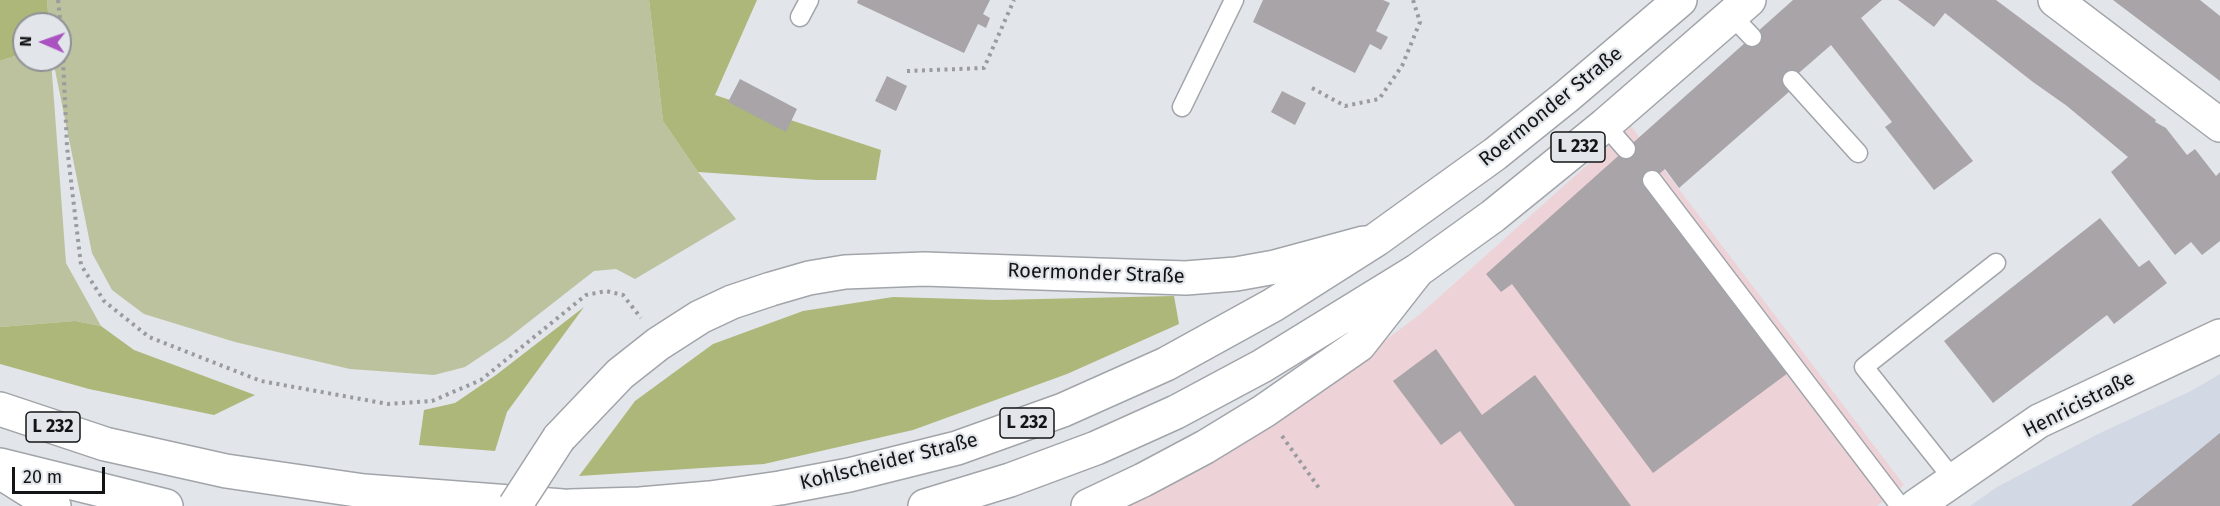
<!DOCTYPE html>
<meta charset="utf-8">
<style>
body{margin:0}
#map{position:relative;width:2220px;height:506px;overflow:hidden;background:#e2e5ea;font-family:"Fira Sans",sans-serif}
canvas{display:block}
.north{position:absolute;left:12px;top:12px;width:60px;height:60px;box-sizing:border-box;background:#e2e5ea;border:2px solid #8f9195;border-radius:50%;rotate:272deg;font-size:16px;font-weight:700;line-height:24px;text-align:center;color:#131416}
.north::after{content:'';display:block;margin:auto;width:21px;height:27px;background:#a952c0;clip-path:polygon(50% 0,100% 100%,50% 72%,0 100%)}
.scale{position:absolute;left:12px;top:467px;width:93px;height:27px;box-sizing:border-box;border:3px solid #131416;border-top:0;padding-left:8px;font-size:18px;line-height:21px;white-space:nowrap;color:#131416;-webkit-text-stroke:4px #e2e5ea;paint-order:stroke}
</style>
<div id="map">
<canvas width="2220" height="506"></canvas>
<div class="north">N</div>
<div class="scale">20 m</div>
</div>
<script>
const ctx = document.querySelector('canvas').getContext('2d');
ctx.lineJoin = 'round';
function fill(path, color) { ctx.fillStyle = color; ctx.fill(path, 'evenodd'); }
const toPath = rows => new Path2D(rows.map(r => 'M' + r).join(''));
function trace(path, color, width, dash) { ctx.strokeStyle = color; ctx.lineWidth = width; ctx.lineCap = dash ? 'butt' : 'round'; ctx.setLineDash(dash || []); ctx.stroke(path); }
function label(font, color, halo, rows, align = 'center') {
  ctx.font = font + ' "Fira Sans",sans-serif'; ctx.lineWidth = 4.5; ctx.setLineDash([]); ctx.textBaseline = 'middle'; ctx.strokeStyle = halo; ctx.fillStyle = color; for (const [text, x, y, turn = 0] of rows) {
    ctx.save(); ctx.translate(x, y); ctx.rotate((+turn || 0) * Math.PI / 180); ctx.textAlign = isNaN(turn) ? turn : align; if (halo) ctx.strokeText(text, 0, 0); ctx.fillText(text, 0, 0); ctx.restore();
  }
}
fill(toPath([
 [1631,126,1904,485,1877,506,1119,506,1367,354,1419,315]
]), '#edd3d8');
fill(toPath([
 [2220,374,2220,506,1970,506,1997,487,2098,434,2193,390]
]), '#d2d8e4');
fill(toPath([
 [47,0,649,0,663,121,698,172,736,219,635,279,616,269,594,271,507,339,465,367,434,375,350,369,235,342,144,314,112,290,92,253,53,60,60,60,60,24,49,24],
 [24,53,24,60,51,60,66,263,101,326,75,321,0,327,0,61]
]), '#bbc29d');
fill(toPath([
 [0,0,47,0,49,24,24,24,24,53,0,61],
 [649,0,757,0,715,95,881,150,876,180,816,180,698,172,663,121],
 [1174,296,1179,324,1067,374,913,430,764,464,579,476,635,401,713,344,803,311,893,297,996,300],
 [584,307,507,412,495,451,419,445,424,410,455,403,496,375],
 [75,321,101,326,134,350,255,395,214,415,89,389,0,364,0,327]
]), '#adb779');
fill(toPath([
 [858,0,990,0,983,14,990,18,986,28,978,24,964,53,857,3],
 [1263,0,1383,0,1390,3,1376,31,1388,37,1381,50,1370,44,1355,73,1253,22],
 [1793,0,1882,0,1861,18,1973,161,1934,190,1885,127,1892,122,1831,45,1785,85,1790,91,1679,188,1665,169,1647,184,1708,269,1788,373,1653,473,1512,284,1501,292,1486,274],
 [1898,0,1996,0,2059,47,2156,120,2155,122,2166,128,2187,155,2195,149,2216,176,2220,172,2220,241,2202,255,2191,242,2175,255,2111,172,2128,157,2067,106,2033,82,1945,13,1934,27],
 [2113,0,2200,0,2220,16,2220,81],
 [887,76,907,86,896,111,875,101],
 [740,79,797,109,786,132,728,102],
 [1282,91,1306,103,1295,125,1271,112],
 [2100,218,2139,267,2149,260,2167,283,2114,324,2107,315,1993,403,1944,341],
 [1436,349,1482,415,1535,375,1631,506,1515,506,1460,431,1441,445,1393,381],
 [2220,433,2220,506,2131,506]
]), '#a8a4a8');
const service = toPath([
 [1732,16,1752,37],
 [800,17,809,0],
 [1792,80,1858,153],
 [1182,107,1234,0],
 [1605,125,1626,149],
 [1652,180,1900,506],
 [1953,479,1864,367,1996,263]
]);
const minor = toPath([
 [2055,0,2220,125],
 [1088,506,1143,480,1205,447,1264,411,1359,345,1417,271],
 [1916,506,2039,421,2220,336]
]);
const secondary = toPath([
 [559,438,620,374,658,344,700,317,732,302,771,289,809,278,845,272,924,269,1186,278,1236,274,1275,267,1364,243],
 [0,472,54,506]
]);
const primary = toPath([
 [0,409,105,444,226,471,364,491,563,506],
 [0,465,166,506],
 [570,506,640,504,710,498,780,488,849,475,957,448,1063,410,1166,364,1273,305,1377,239,1495,154,1566,97,1680,0],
 [925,506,1010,480,1096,448,1176,412,1262,366,1418,270,1493,216,1605,125,1749,0]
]);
trace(service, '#a1a4a9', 21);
trace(minor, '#a1a4a9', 36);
trace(secondary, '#a1a4a9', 36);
trace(primary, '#a1a4a9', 36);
trace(toPath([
 [58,0,62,35,67,147,81,265,104,301,149,337,261,381,388,404,432,401,481,380,586,295,606,291,623,295,641,318],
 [907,71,984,68,1014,0],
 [1312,88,1345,106,1379,99,1402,66,1420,22,1413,0],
 [1282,436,1319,488]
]), '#999b9f', 4, [3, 4.5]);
trace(service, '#fff', 18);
trace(minor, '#fff', 33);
trace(secondary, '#fff', 33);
trace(primary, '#fff', 33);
const secondaryBridge = toPath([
 [515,506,559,438]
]);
trace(secondaryBridge, '#a1a4a9', 36, []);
trace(secondaryBridge, '#fff', 33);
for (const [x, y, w] of [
 [1578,147,54],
 [1027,423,54],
 [53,427,54]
]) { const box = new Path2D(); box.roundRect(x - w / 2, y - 15, w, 30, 4.5); ctx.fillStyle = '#e2e5ea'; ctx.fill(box); trace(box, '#131416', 1.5); }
label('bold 18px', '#131416', null, [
 ["L 232",1578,147],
 ["L 232",1027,423],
 ["L 232",53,427]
]);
label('20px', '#131416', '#e2e5ea', [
 ["Roermonder Straße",1551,107,-39],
 ["Roermonder Straße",1096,274,2],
 ["Henricistraße",2079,405,-27],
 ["Kohlscheider Straße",889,462,-14]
]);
</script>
